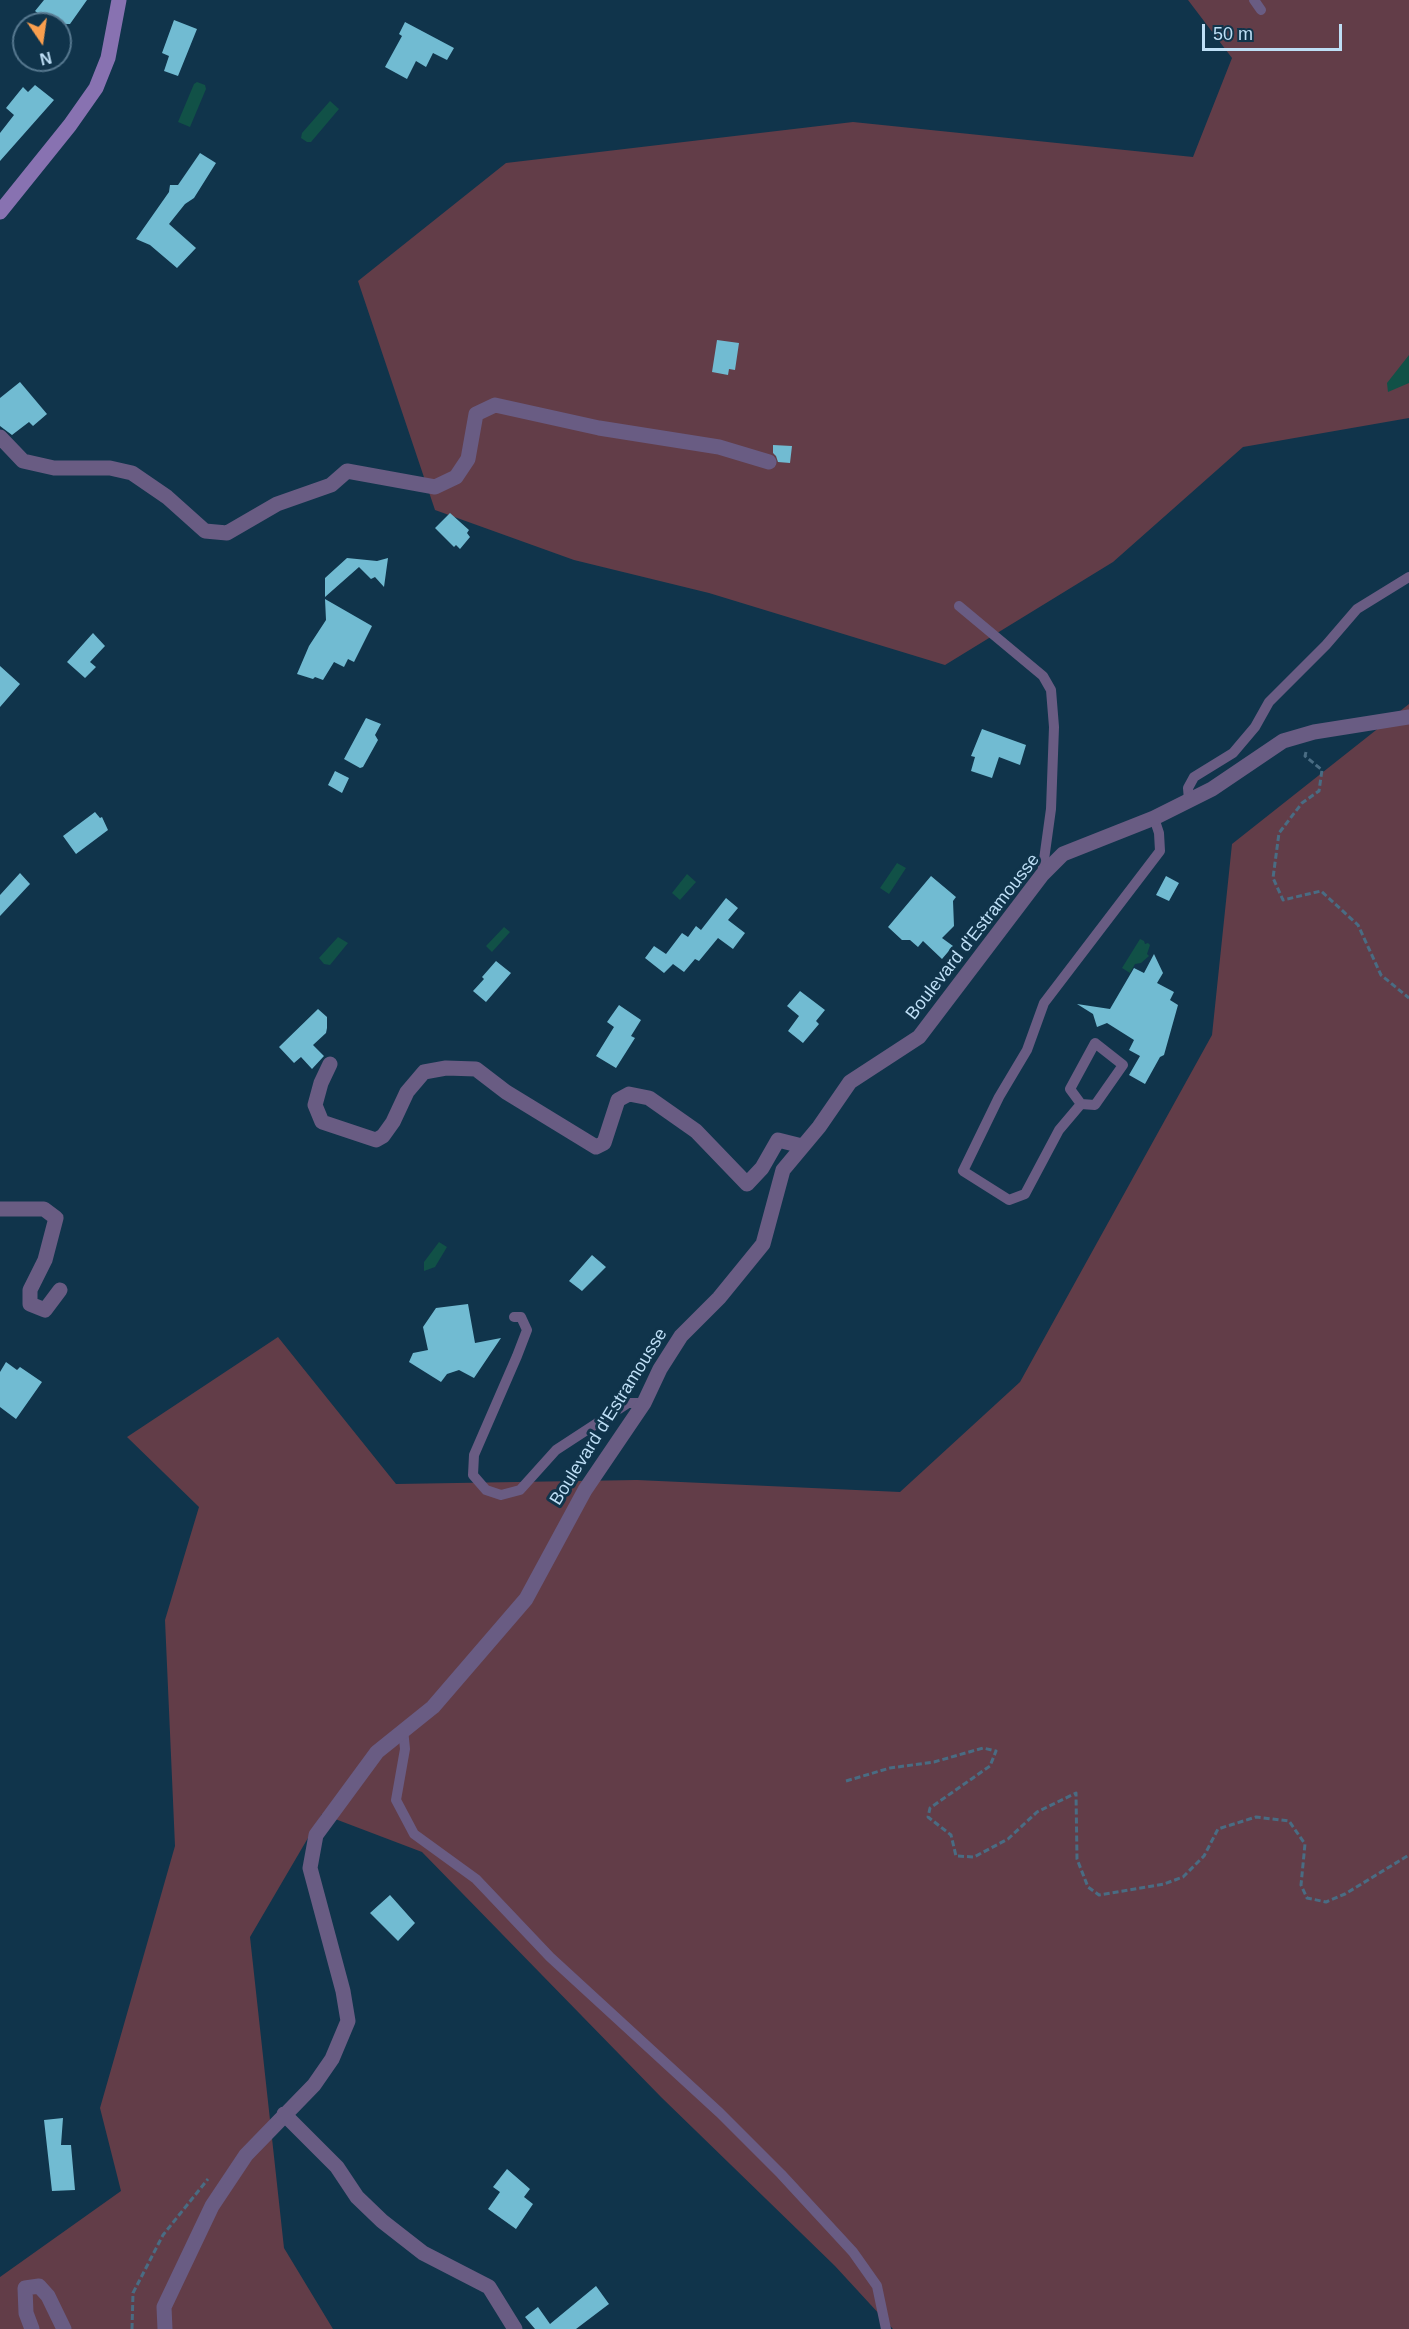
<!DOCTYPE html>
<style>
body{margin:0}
#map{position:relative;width:1409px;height:2329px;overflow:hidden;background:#10344b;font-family:Helvetica,sans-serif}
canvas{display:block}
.north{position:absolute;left:12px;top:12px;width:60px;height:60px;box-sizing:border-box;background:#10344b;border:2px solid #56788f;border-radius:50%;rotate:167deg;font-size:16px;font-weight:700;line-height:24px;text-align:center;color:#bedff6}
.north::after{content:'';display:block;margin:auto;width:21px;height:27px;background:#fa9f4e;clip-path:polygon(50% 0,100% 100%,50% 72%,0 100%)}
.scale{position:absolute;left:1202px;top:24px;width:140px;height:27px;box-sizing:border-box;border:3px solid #bedff6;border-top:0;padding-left:8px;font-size:18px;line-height:21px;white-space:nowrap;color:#bedff6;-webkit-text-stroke:4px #10344b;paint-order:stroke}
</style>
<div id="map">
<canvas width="1409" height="2329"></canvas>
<div class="north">N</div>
<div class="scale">50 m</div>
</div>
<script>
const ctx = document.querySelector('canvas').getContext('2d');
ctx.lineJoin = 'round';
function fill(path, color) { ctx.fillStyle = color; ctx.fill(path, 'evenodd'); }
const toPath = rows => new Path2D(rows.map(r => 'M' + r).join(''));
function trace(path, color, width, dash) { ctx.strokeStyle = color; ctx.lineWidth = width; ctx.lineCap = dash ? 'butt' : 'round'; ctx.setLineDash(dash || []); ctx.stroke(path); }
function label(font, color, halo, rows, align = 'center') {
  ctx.font = font + ' Helvetica,sans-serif'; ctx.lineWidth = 6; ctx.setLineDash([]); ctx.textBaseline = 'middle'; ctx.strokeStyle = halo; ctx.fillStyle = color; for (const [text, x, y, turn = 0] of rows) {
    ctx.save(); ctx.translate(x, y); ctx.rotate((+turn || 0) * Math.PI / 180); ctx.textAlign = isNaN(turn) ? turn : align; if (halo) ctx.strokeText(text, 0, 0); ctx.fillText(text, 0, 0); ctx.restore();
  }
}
fill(toPath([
 [1188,0,1409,0,1409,418,1243,447,1113,562,945,665,709,593,574,560,435,510,358,281,506,163,853,122,1193,157,1232,58],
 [1409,704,1409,2329,893,2329,835,2266,661,2097,422,1852,322,1814,250,1937,284,2248,333,2329,0,2329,0,2277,121,2191,100,2108,175,1846,165,1620,199,1507,127,1437,278,1337,396,1484,637,1480,900,1492,1020,1382,1212,1035,1232,844]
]), '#623d48');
fill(toPath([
 [197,82,205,85,206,89,190,127,178,122,194,84],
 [330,101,339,109,311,142,307,142,301,138,302,133],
 [1409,355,1409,383,1388,392,1387,383],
 [897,863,906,868,889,894,880,888],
 [687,874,696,882,680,900,672,893],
 [504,927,510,932,492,952,486,946],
 [338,937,348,943,330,965,324,964,319,958],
 [1140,939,1144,941,1145,944,1148,943,1150,945,1147,954,1149,956,1141,963,1135,964,1130,973,1122,968],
 [439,1242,447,1247,435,1267,424,1271,424,1262]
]), '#115147');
fill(toPath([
 [44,0,87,0,70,24,52,24,35,11],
 [174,20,197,29,178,76,164,71,169,56,162,53],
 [405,22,454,48,447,60,433,53,426,67,416,61,407,79,385,67,402,36,399,34],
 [35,85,54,100,0,161,0,133,14,115,6,108,23,87,28,92],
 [200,153,216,163,194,198,185,204,169,224,196,248,177,268,150,245,136,239,169,192,170,185,178,185],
 [717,340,739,343,735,370,729,369,728,375,712,372],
 [20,382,47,414,33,426,29,422,12,435,0,426,0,398],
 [773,445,792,446,790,463,778,462,776,456,773,453],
 [450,513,469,530,467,533,470,537,460,549,456,545,454,547,435,528],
 [347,558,377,561,388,558,384,587,375,577,371,579,359,567,325,597,325,578],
 [325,599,372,626,354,662,348,659,344,667,334,662,323,680,315,677,313,679,297,674,309,646,326,620],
 [93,633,105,646,90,662,96,667,85,678,67,662],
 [0,666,20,684,0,707],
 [366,718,381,724,375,735,378,740,363,767,360,768,344,759],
 [982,729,1026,745,1020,765,999,757,992,778,971,771,975,757,971,756],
 [335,771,349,778,342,793,328,785],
 [95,812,100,818,102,817,108,830,76,854,63,836],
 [20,873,30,884,0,916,0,895],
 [931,876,956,897,953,901,954,926,942,938,953,946,942,959,923,941,918,947,910,940,902,940,888,927],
 [1166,876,1179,883,1169,901,1156,895],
 [726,898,738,908,728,920,745,933,733,949,718,938,699,961,695,959,684,972,673,964,664,973,645,958,654,946,666,954,682,933,688,937,696,926,701,930],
 [1154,954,1163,973,1157,983,1174,992,1170,1000,1178,1005,1164,1055,1160,1057,1145,1084,1129,1075,1140,1056,1129,1050,1134,1040,1107,1023,1097,1027,1093,1014,1077,1004,1110,1009,1134,968,1144,973],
 [496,961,511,973,486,1002,473,991,484,979,482,977],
 [800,991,825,1010,816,1021,819,1024,803,1043,788,1031,799,1016,787,1006],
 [619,1005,641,1020,631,1036,635,1038,616,1068,596,1056,614,1027,607,1022],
 [318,1009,327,1017,327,1028,326,1033,313,1045,324,1056,312,1069,301,1057,294,1063,279,1047],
 [592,1255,606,1267,582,1291,569,1281],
 [468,1304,475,1343,501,1338,474,1378,459,1370,447,1374,441,1382,409,1362,413,1353,428,1350,423,1327,436,1308],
 [6,1362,17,1370,20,1367,42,1382,16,1419,0,1407,0,1372],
 [390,1895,415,1923,398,1941,370,1913],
 [63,2118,61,2145,71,2145,75,2190,52,2191,44,2120],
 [507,2169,530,2189,524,2197,533,2204,516,2229,488,2209,500,2192,493,2187],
 [596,2286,609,2304,576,2329,535,2329,525,2317,538,2307,550,2324]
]), '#71bbd2');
trace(toPath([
 [1306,752,1305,756,1322,770,1319,791,1302,803,1279,833,1273,878,1283,900,1321,891,1358,925,1381,975,1409,998],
 [846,1781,890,1768,934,1762,983,1748,996,1751,990,1766,930,1808,928,1817,951,1835,956,1856,974,1857,1008,1839,1037,1812,1076,1793,1077,1859,1088,1887,1099,1895,1164,1884,1183,1877,1204,1856,1218,1829,1256,1817,1289,1821,1305,1844,1301,1885,1307,1898,1326,1902,1345,1894,1409,1855],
 [132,2329,133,2293,163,2235,208,2179]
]), '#496c83', 3, [6, 3]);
trace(toPath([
 [1254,0,1261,10],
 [959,606,1043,676,1051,690,1054,727,1051,809,1042,874],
 [1189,800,1188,788,1194,777,1233,753,1255,727,1269,702,1326,645,1357,609,1409,577],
 [1081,1104,1070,1089,1095,1043,1123,1065,1095,1105,1081,1104,1059,1130,1025,1194,1009,1200,963,1171,999,1097,1027,1050,1044,1003,1160,851,1159,833,1154,818],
 [514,1317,521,1317,527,1330,517,1356,474,1455,473,1475,486,1490,501,1495,520,1490,556,1450,628,1403,644,1403],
 [403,1729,405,1749,396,1800,414,1834,476,1879,550,1957,720,2113,781,2174,853,2252,877,2286,886,2329]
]), '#695c83', 10);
trace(toPath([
 [0,437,23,461,54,468,110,468,132,473,167,497,205,531,227,533,277,504,331,485,347,471,435,487,456,477,468,459,476,414,495,405,599,428,719,447,769,462],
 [330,1064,321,1083,315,1105,322,1122,376,1140,383,1136,393,1122,407,1092,424,1072,446,1068,476,1069,506,1092,596,1147,604,1143,618,1100,629,1094,649,1098,696,1131,747,1184,762,1168,778,1140,802,1146],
 [0,1209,44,1209,56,1218,45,1260,30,1290,30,1304,45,1310,60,1290],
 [284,2114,337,2167,357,2197,382,2221,423,2253,489,2287,515,2329],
 [32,2329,26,2313,25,2288,39,2286,48,2296,64,2329],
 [165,2329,164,2307,212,2206,246,2155,314,2085,332,2059,348,2021,343,1991,310,1868,316,1835,377,1752,433,1707,526,1599,585,1490,644,1403,660,1369,681,1336,719,1298,763,1244,783,1170,819,1127,850,1082,919,1037,1042,875,1063,854,1154,818,1212,789,1283,741,1314,732,1409,717]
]), '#695c83', 15);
trace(toPath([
 [0,212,70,125,96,88,108,58,119,0]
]), '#8872b1', 15);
label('18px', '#bedff6', '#10344b', [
 ["Boulevard d'Estramousse",973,937,-52],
 ["Boulevard d'Estramousse",609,1417,-58]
]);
</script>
